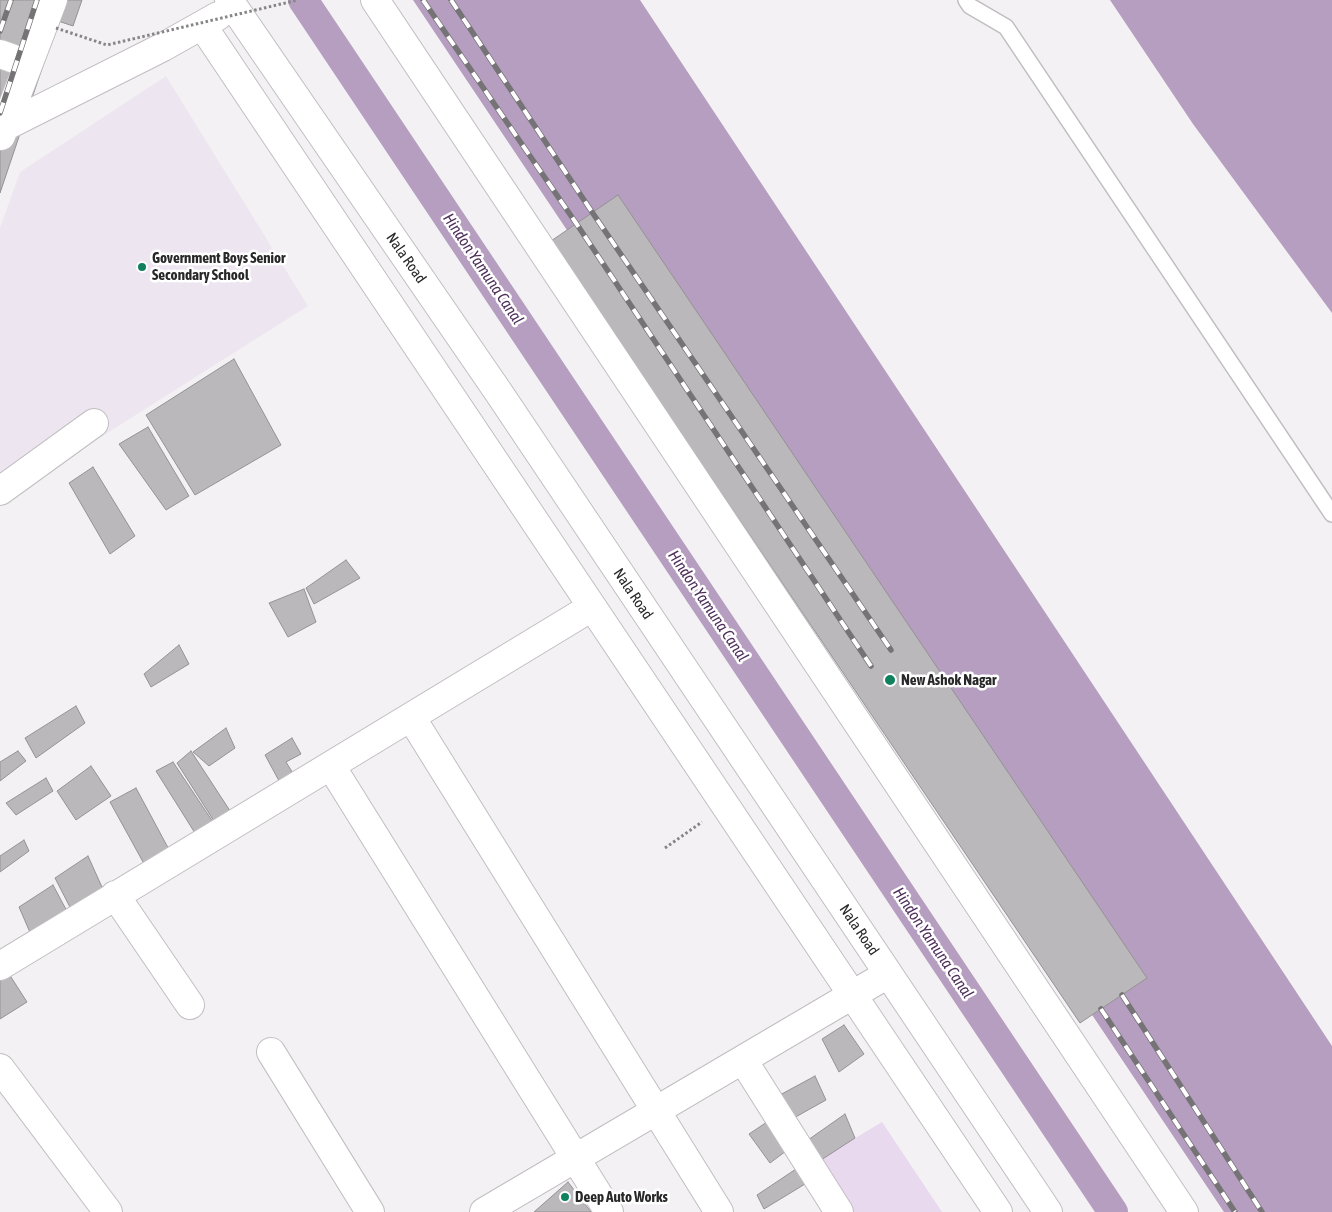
<!DOCTYPE html>
<style>
body{margin:0}
canvas{display:block;background:#f3f1f4}
</style>
<canvas width="1332" height="1212"></canvas>
<script>
const ctx = document.querySelector('canvas').getContext('2d');
ctx.lineJoin = 'round';
function fill(path, color) { ctx.fillStyle = color; ctx.fill(path, 'evenodd'); }
const toPath = rows => new Path2D(rows.map(r => 'M' + r).join(''));
function trace(path, color, width, dash) { ctx.strokeStyle = color; ctx.lineWidth = width; ctx.lineCap = dash ? 'butt' : 'round'; ctx.setLineDash(dash || []); ctx.stroke(path); }
function label(font, color, halo, rows, align = 'center') {
  ctx.font = font + ' "Asap Condensed",sans-serif'; ctx.lineWidth = 5; ctx.setLineDash([]); ctx.textBaseline = 'middle'; ctx.strokeStyle = halo; ctx.fillStyle = color; for (const [text, x, y, turn = 0] of rows) {
    ctx.save(); ctx.translate(x, y); ctx.rotate((+turn || 0) * Math.PI / 180); ctx.textAlign = isNaN(turn) ? turn : align; if (halo) ctx.strokeText(text, 0, 0); ctx.fillText(text, 0, 0); ctx.restore();
  }
}
fill(toPath([
 [166,76,308,306,0,501,0,228,20,172]
]), '#ede6f0');
fill(toPath([
 [882,1122,942,1212,843,1212,812,1164]
]), '#e9d9ef');
fill(toPath([
 [413,0,640,0,1332,1046,1332,1212,1224,1212],
 [1110,0,1332,0,1332,313,1193,124]
]), '#b59ebf');
trace(toPath([
 [303,0,1113,1212]
]), '#b59ebf', 30);
const building = toPath([
 [0,0,82,0,73,26,58,21,0,193,0,0],
 [618,195,1147,978,1080,1023,551,241,618,195],
 [234,359,281,445,195,495,146,415,234,359],
 [148,427,189,496,166,510,119,444,148,427],
 [93,467,135,536,110,554,69,483,93,467],
 [346,560,360,578,314,604,306,588,346,560],
 [304,589,316,622,288,637,269,603,304,589],
 [179,645,189,664,151,687,144,674,179,645],
 [76,706,85,723,36,758,25,738,76,706],
 [226,728,235,748,209,766,193,752,226,728],
 [292,738,301,754,286,762,299,783,284,790,265,755,292,738],
 [18,751,26,761,0,781,0,762,18,751],
 [191,751,236,820,219,829,177,763,191,751],
 [173,762,219,831,200,841,156,771,173,762],
 [91,766,111,796,76,820,57,791,91,766],
 [46,778,53,791,16,815,6,803,46,778],
 [136,788,173,857,148,871,110,802,136,788],
 [24,840,29,851,0,872,0,856,24,840],
 [88,856,106,896,73,913,55,878,88,856],
 [53,885,70,917,32,937,19,907,53,885],
 [9,974,27,1002,0,1019,0,980,9,974],
 [844,1025,864,1054,839,1072,822,1039,844,1025],
 [815,1076,826,1100,792,1119,778,1096,815,1076],
 [845,1114,855,1138,821,1160,808,1140,845,1114],
 [776,1116,794,1145,770,1163,749,1134,776,1116],
 [802,1165,810,1181,764,1209,757,1195,802,1165],
 [568,1182,591,1212,534,1212,568,1182]
]);
fill(building, '#bbb8bc');
trace(building, '#949295', 1);
const service = toPath([
 [966,0,970,6,1006,27,1332,514]
]);
const minor = toPath([
 [375,0,1184,1212],
 [0,491,94,423],
 [411,717,719,1212],
 [331,766,609,1212],
 [115,895,190,1005],
 [0,966,592,607],
 [271,1052,370,1212],
 [743,1060,839,1212],
 [0,1068,108,1212],
 [484,1212,888,974]
]);
const tertiary = toPath([
 [229,0,499,393,1048,1212],
 [202,25,998,1212],
 [0,54,28,64],
 [4,127,163,47,218,16],
 [1,136,53,0]
]);
trace(service, '#c1bec2', 18);
trace(minor, '#c1bec2', 30);
trace(tertiary, '#c1bec2', 30);
trace(toPath([
 [665,848,702,822]
]), '#878587', 3, [2.5, 2.5]);
trace(service, '#fff', 15);
trace(minor, '#fff', 28);
trace(tertiary, '#fff', 28);
const rail = toPath([
 [423,0,576,223,871,666],
 [451,0,592,212,891,650],
 [0,31,11,0],
 [0,113,37,0],
 [1122,995,1262,1212],
 [1101,1009,1235,1212]
]);
trace(rail, '#757375', 5.5);
trace(rail, '#fff', 4, [11]);
trace(toPath([
 [56,28,107,45,298,0]
]), '#878587', 3, [2.5, 2.5]);
for (const [x, y, r, color] of [
 [142,267,5,"#0f815f"],
 [890,680,6,"#0f815f"],
 [565,1197,5,"#0f815f"]
]) { const dot = new Path2D(); dot.arc(x, y, r, 0, 2 * Math.PI); ctx.fillStyle = color; ctx.fill(dot); trace(dot, '#fff', 2); }
label('bold 15px', '#292829', '#fff', [
 ["Government Boys Senior",152,258],
 ["Secondary School",152,275],
 ["New Ashok Nagar",901,680],
 ["Deep Auto Works",575,1197]
], 'left');
label('15px', '#292829', '#fff', [
 ["Nala Road",406,258,55],
 ["Nala Road",633,594,56],
 ["Nala Road",859,930,56]
]);
label('italic 16px', '#4e2e5a', '#fff', [
 ["Hindon Yamuna Canal",483,269,56],
 ["Hindon Yamuna Canal",708,606,56],
 ["Hindon Yamuna Canal",933,943,56]
]);
</script>
